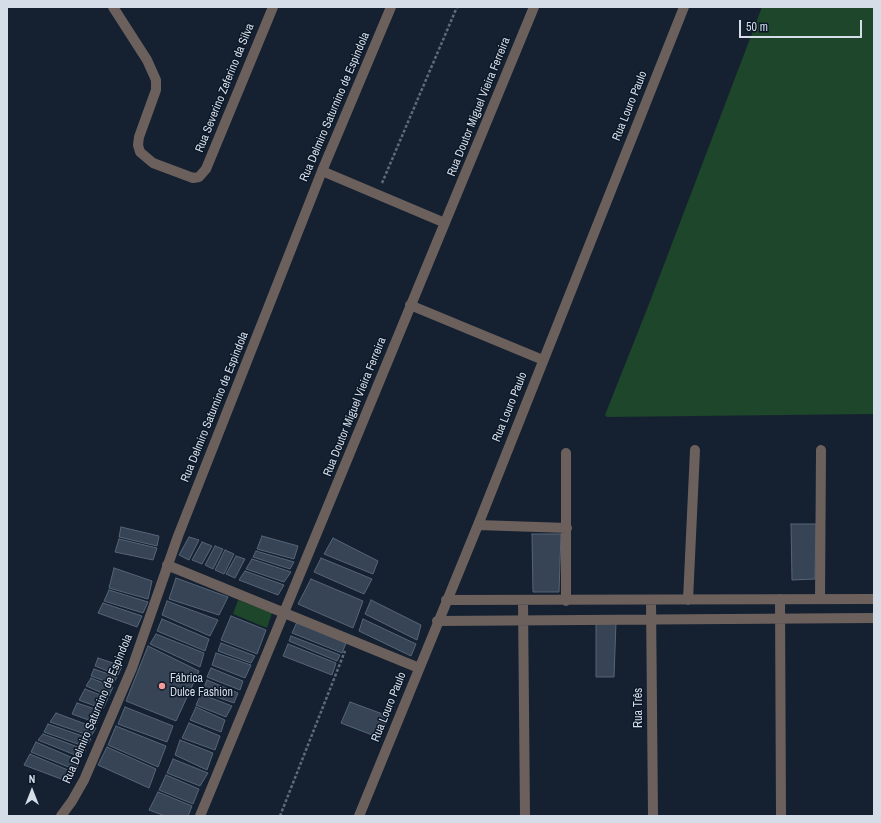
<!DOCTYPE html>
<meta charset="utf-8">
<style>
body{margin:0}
#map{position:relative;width:881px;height:823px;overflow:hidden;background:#152131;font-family:"Archivo Narrow",sans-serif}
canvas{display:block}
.frame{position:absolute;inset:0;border:8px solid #d5dde8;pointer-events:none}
.north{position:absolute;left:12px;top:771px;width:40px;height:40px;-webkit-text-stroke:3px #0c1827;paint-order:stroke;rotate:0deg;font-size:11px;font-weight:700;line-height:16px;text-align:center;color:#d5dde8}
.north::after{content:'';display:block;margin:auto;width:14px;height:18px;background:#d5dde8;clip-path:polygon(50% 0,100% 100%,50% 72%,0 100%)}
.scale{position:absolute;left:739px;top:20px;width:123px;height:18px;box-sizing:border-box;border:2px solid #d5dde8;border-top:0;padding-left:5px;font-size:12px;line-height:14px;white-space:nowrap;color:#d5dde8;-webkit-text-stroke:3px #0c1827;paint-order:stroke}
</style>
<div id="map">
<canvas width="881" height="823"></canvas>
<div class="frame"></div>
<div class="north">N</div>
<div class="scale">50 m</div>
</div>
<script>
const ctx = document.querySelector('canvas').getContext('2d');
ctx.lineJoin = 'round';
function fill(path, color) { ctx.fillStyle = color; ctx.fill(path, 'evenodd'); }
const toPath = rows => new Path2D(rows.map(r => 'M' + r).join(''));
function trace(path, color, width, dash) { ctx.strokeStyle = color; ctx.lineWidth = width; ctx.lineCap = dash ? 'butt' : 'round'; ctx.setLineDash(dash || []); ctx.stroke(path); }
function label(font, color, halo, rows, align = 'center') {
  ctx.font = font + ' "Archivo Narrow",sans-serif'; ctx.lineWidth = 3; ctx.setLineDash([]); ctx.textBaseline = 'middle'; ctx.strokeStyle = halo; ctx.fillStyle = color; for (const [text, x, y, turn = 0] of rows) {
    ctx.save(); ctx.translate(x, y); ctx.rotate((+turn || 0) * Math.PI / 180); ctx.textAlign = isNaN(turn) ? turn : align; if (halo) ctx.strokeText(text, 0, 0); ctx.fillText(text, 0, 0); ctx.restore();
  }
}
fill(toPath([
 [762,7,874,7,874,414,607,417,605,415,649,304],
 [238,600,272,613,267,628,233,614]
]), '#1d462a');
const building = toPath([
 [791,524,816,524,815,579,792,580,791,524],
 [121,527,159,536,157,546,119,537,121,527],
 [532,534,561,534,559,592,533,592,532,534],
 [262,536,298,546,294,559,257,549,262,536],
 [189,537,199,540,189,560,179,555,189,537],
 [333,538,378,561,373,574,324,554,333,538],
 [119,539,157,548,153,560,115,552,119,539],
 [202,542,212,546,202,564,192,560,202,542],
 [215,546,223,549,213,569,205,565,215,546],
 [225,550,234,554,224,574,215,570,225,550],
 [256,551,294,562,290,569,253,557,256,551],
 [236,556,245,559,235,578,226,574,236,556],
 [321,558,372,579,364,594,314,572,321,558],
 [252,559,291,572,284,582,246,569,252,559],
 [114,568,152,581,148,599,109,588,114,568],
 [245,571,284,585,278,595,239,580,245,571],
 [176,578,228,597,219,615,169,599,176,578],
 [311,579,363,601,353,628,298,604,311,579],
 [109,590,148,602,143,613,104,601,109,590],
 [371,600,421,625,417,640,365,614,371,600],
 [167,601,218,620,210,636,162,615,167,601],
 [103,603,142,616,137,627,98,613,103,603],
 [231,616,266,630,257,654,221,640,231,616],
 [162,619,209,639,205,651,157,631,162,619],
 [363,619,416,644,411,656,359,631,363,619],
 [297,622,346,643,342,653,292,633,297,622],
 [596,622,616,622,614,677,596,677,596,622],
 [156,634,204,653,200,667,150,644,156,634],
 [291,636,340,655,337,661,289,641,291,636],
 [221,643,255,656,251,663,218,651,221,643],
 [288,644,336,663,332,675,283,656,288,644],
 [148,646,199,671,176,721,126,701,148,646],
 [216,653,251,665,245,678,212,665,216,653],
 [98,658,122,666,118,675,95,666,98,658],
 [211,668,243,681,240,690,207,677,211,668],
 [94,669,117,677,113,684,91,676,94,669],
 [91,678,113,687,109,696,86,686,91,678],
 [207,680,238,693,234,703,202,692,207,680],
 [85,689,108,698,103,709,79,700,85,689],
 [201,694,232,706,226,717,196,705,201,694],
 [350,702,388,716,380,738,341,723,350,702],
 [77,703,101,711,97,723,72,714,77,703],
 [125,707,173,726,167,742,118,724,125,707],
 [196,707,225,720,221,732,190,720,196,707],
 [56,713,96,728,91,736,50,722,56,713],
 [189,723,220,736,215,750,182,738,189,723],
 [48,724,91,739,86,747,44,732,48,724],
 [116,726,166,746,158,767,108,745,116,726],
 [43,734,86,750,80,757,38,740,43,734],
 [180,740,213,753,207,770,175,755,180,740],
 [36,742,80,761,76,770,31,752,36,742],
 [107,747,156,769,149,788,98,765,107,747],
 [30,754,75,773,69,782,24,765,30,754],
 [173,759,208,773,200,786,167,773,173,759],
 [166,775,199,789,193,804,159,790,166,775],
 [158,792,192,806,188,816,165,816,149,810,158,792]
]);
fill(building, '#364455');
trace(building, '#566578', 1);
trace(toPath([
 [382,183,457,7],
 [280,816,345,651]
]), '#5f6a78', 2.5, [3, 2]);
trace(toPath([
 [113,7,147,60,156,80,156,90,139,137,138,145,140,152,153,163,193,178,199,177,206,169,273,7],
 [322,171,445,223],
 [410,305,543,360],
 [566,453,566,601],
 [478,525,567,528],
 [167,565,419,668],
 [780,599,781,816],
 [820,599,821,450],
 [446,600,874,599],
 [651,600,653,816],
 [688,600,695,450],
 [523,601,525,816],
 [437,621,874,618],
 [61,816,72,801,84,780,132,668,178,536,322,171,391,7],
 [200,816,534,7],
 [359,816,478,525,684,7]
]), '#6c605d', 10);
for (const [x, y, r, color] of [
 [162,686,4,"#f59b97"]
]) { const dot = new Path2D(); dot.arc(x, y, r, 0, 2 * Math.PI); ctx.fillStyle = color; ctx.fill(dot); trace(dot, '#0c1827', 1.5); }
label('12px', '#d5dde8', '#0c1827', [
 ["Rua Severino Zeferino da Silva",225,88,-68],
 ["Rua Louro Paulo",630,106,-68],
 ["Rua Delmiro Saturnino de Espindola",335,107,-67],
 ["Rua Doutor Miguel Vieira Ferreira",479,107,-68],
 ["Rua Delmiro Saturnino de Espindola",215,407,-68],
 ["Rua Doutor Miguel Vieira Ferreira",355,407,-68],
 ["Rua Louro Paulo",510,407,-68],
 ["Rua Louro Paulo",389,707,-68],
 ["Rua Três",639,708,-90],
 ["Rua Delmiro Saturnino de Espindola",98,709,-67]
]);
label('12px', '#d5dde8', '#0c1827', [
 ["Fábrica",170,679],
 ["Dulce Fashion",170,693]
], 'left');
</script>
